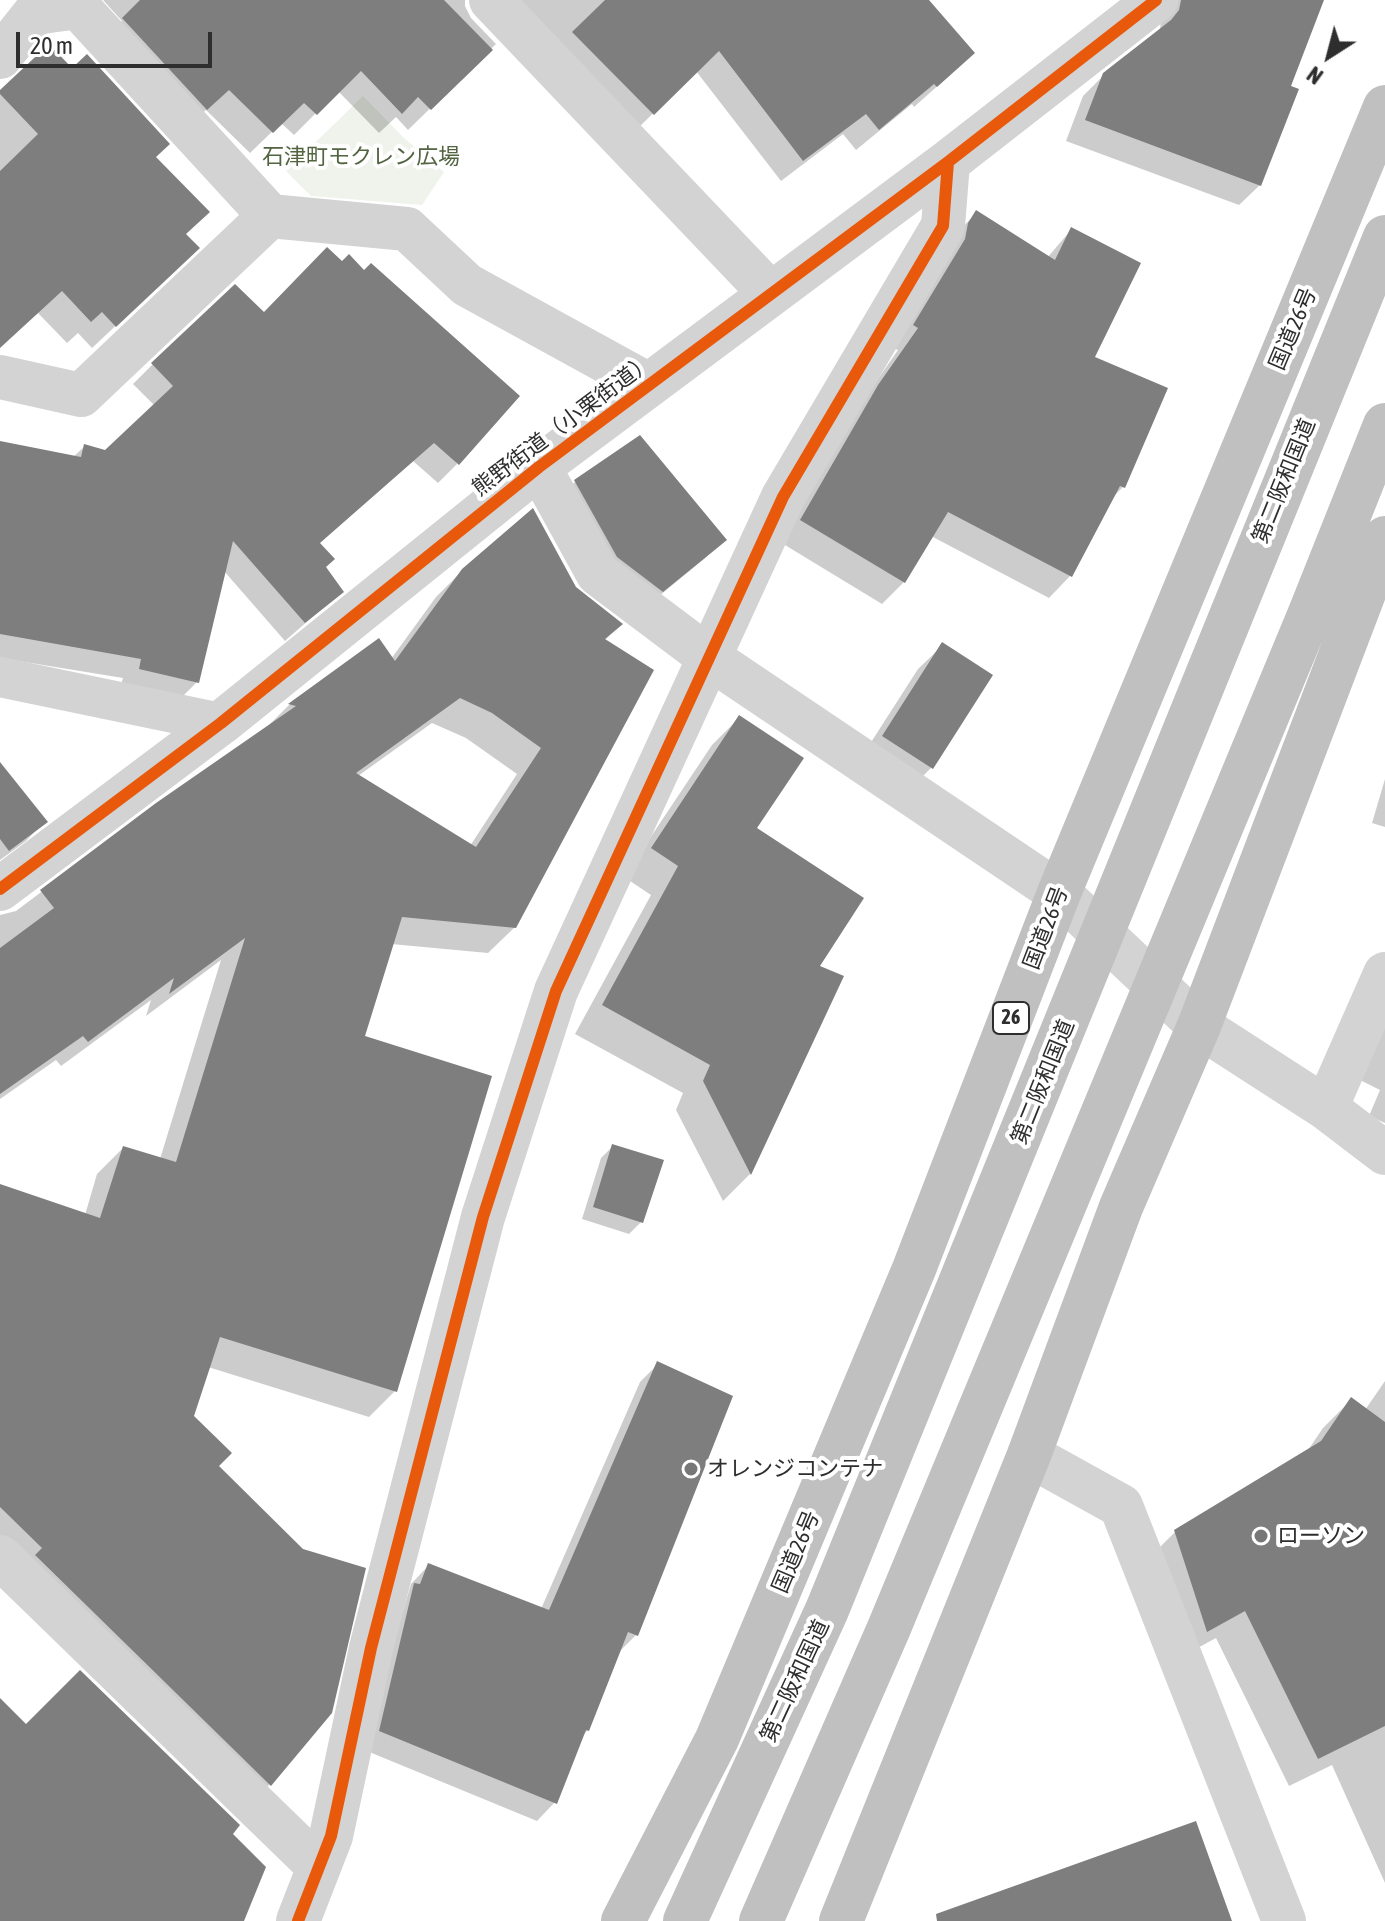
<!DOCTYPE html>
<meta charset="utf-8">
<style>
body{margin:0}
#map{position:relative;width:1385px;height:1921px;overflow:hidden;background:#fff;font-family:"Asap Condensed",sans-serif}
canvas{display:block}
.north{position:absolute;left:1289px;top:16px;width:80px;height:80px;-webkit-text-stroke:6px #fff;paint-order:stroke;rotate:216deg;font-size:22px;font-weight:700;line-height:32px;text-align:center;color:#2e2e2e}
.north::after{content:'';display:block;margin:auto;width:28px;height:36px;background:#2e2e2e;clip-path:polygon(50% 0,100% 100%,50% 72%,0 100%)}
.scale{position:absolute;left:16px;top:32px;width:196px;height:36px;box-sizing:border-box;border:4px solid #2e2e2e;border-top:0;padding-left:10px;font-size:24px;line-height:28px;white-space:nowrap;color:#2e2e2e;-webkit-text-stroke:6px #fff;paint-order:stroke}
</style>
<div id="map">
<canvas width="1385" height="1921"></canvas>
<div class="north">N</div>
<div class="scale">20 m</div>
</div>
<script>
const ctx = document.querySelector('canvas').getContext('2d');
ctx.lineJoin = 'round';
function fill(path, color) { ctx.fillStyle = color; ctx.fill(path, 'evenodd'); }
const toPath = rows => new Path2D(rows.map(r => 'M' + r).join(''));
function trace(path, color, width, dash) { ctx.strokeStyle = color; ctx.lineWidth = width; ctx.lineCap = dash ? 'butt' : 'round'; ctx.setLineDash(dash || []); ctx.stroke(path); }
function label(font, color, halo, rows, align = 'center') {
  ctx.font = font + ' "Asap Condensed","Noto Sans JP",sans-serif'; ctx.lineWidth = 8; ctx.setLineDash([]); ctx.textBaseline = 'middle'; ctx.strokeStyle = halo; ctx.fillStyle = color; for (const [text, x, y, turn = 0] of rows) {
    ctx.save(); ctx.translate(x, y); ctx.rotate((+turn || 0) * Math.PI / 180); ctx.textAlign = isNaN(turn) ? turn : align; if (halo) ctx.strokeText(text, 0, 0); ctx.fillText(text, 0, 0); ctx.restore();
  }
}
fill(toPath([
 [363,96,403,137,444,172,422,205,311,196,286,171]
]), '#f0f3ec');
fill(toPath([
 [103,0,465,0,465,6,471,18,496,44,408,130,396,117,379,133,338,91,294,135,281,123,250,153,206,110,184,130,102,41,122,21],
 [481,0,927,0,951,74,914,107,912,104,856,150,843,134,781,181,696,71,631,135],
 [1150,0,1321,0,1289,87,1260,185,1239,205,1066,141,1083,96,1104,75,1160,31,1161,17],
 [0,93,154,157,174,271,92,348,78,333,67,343,38,313,0,345],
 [977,213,1047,258,1071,230,1092,358,1123,487,1111,499,1070,576,1049,598,931,536,904,582,882,604,780,542,857,409,898,350,893,348,955,234],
 [327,249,457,464,438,483,413,461,318,544,324,567,342,591,285,641,224,571,197,682,177,702,120,688,123,678,0,658,0,443,73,457,84,447,106,452,155,406,133,384,153,364,263,315],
 [576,481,724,540,704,559,642,610,556,501],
 [463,570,575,588,620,625,604,641,515,927,488,953,391,944,363,1037,395,1391,369,1417,208,1367,191,1416,216,1466,270,1784,244,1810,0,1573,0,1186,85,1215,97,1174,123,1148,160,1159,221,960,146,1016,151,1000,61,1066,56,1060,0,1099,0,915,16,911,157,805,263,731,289,705,378,641,391,659,436,597],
 [432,723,466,738,517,774,470,846,358,776],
 [943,645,931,768,907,792,859,761,918,669],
 [740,717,754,829,817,967,841,977,750,1174,723,1201,676,1110,683,1093,575,1034,651,895,624,877,712,745],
 [1385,779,1385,827,1372,823],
 [0,784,45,821,26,841,0,860],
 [1385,1011,1385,1123,1369,1116,1380,1090,1356,1078],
 [613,1146,641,1222,629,1234,582,1219,601,1158],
 [658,1364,636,1635,618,1653,588,1730,582,1736,555,1802,537,1821,362,1749,411,1584,429,1565,541,1609,640,1382],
 [1385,1381,1385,1883,1332,1765,1289,1786,1216,1638,1179,1658,1146,1561,1175,1532,1306,1453,1323,1428,1351,1400,1365,1410]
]), '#0003');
fill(toPath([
 [140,0,444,0,493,50,431,110,418,97,402,114,361,71,317,115,304,103,273,133,229,90,207,110,122,18],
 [605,0,929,0,975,53,937,87,934,84,879,130,866,114,803,161,719,51,654,115,572,32],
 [1181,0,1324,0,1291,86,1299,89,1261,186,1085,120,1103,73,1171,20,1179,10],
 [49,44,72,68,87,54,170,144,156,157,210,212,186,234,200,248,116,327,102,312,91,322,62,291,0,348,0,171,38,134,0,94,0,90],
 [976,210,1055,260,1071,227,1141,263,1095,357,1168,388,1125,488,1120,486,1072,577,948,512,905,583,800,520,878,385,918,328,913,325,965,239,968,223],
 [327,247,342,261,349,254,364,270,371,263,520,396,459,465,434,443,320,543,335,559,326,567,344,592,305,623,233,541,199,683,139,669,141,659,0,634,0,441,81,457,84,444,105,450,173,386,151,363,235,284,264,312],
 [640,435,727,540,663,592,617,557,574,480],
 [533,508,576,587,623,624,605,639,654,670,516,928,402,917,365,1036,492,1076,397,1392,220,1337,194,1416,232,1453,219,1466,303,1549,366,1568,332,1713,271,1786,35,1555,42,1548,0,1507,0,1184,100,1218,123,1146,176,1162,245,938,169,994,174,978,88,1042,83,1036,0,1094,0,948,54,908,40,890,156,803,296,706,288,704,379,638,395,661,462,569],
 [460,698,492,713,541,748,476,847,356,773],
 [942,642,993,675,933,769,882,736],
 [739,715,804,758,757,828,864,898,820,966,844,976,751,1175,703,1081,710,1065,602,1005,678,866,651,848],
 [0,762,48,822,9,851,0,839],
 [612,1144,664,1160,643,1223,593,1207],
 [657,1361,733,1396,638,1636,628,1632,589,1731,586,1730,557,1804,379,1731,414,1583,420,1584,428,1563,549,1610],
 [1351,1397,1385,1422,1385,1726,1318,1759,1245,1611,1207,1632,1174,1530,1321,1441],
 [80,1670,240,1825,233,1834,266,1867,244,1921,0,1921,0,1698,26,1724],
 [1196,1821,1232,1921,937,1921,936,1914]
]), '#7e7e7e');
trace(toPath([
 [0,677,221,723]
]), '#d3d3d3', 40);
trace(toPath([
 [491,0,770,293],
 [0,57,35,13,78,7,270,216],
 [0,377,81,395,270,216,407,229,467,285,649,385],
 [539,467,598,574,711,659,1059,893,1199,1026,1326,1108,1385,1153],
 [0,889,221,723,539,467,948,162,1156,0],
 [1326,1108,1385,974],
 [1029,1455,1121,1506,1284,1921],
 [0,1557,319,1867],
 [298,1921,331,1836,371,1648,483,1217,556,991,783,497,943,226,948,162]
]), '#d3d3d3', 44);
trace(toPath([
 [623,1921,717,1739,914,1269,1059,893,1385,107],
 [685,1921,827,1610,1385,237],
 [761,1921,889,1628,1310,613,1385,425],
 [841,1921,1029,1455,1121,1207,1199,1026,1385,538]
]), '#c0c0c0', 44);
trace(toPath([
 [0,889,221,723,539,467,948,162,1156,0],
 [298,1921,331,1836,371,1648,483,1217,556,991,783,497,943,226,948,162]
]), '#e8590c', 12);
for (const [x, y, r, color] of [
 [691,1469,8,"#777"],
 [1261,1536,8,"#777"]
]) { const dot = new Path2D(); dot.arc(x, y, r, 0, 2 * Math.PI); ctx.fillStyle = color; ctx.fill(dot); trace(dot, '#fff', 3); }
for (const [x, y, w] of [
 [1011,1018,36]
]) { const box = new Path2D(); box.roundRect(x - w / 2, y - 16, w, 32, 6); ctx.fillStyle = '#fff'; ctx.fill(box); trace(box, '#2e2e2e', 2); }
label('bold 20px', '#2e2e2e', null, [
 ["26",1011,1018]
]);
label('22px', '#536440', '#fff', [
 ["石津町モクレン広場",361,157]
]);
label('22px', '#2e2e2e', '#fff', [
 ["国道26号",1293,329,-67],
 ["熊野街道（小栗街道）",563,425,-37],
 ["第二阪和国道",1284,481,-68],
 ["国道26号",1046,928,-69],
 ["第二阪和国道",1043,1082,-68],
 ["国道26号",796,1552,-67],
 ["第二阪和国道",795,1681,-65]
]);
label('22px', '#2e2e2e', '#fff', [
 ["オレンジコンテナ",707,1469],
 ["ローソン",1277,1536]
], 'left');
</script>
